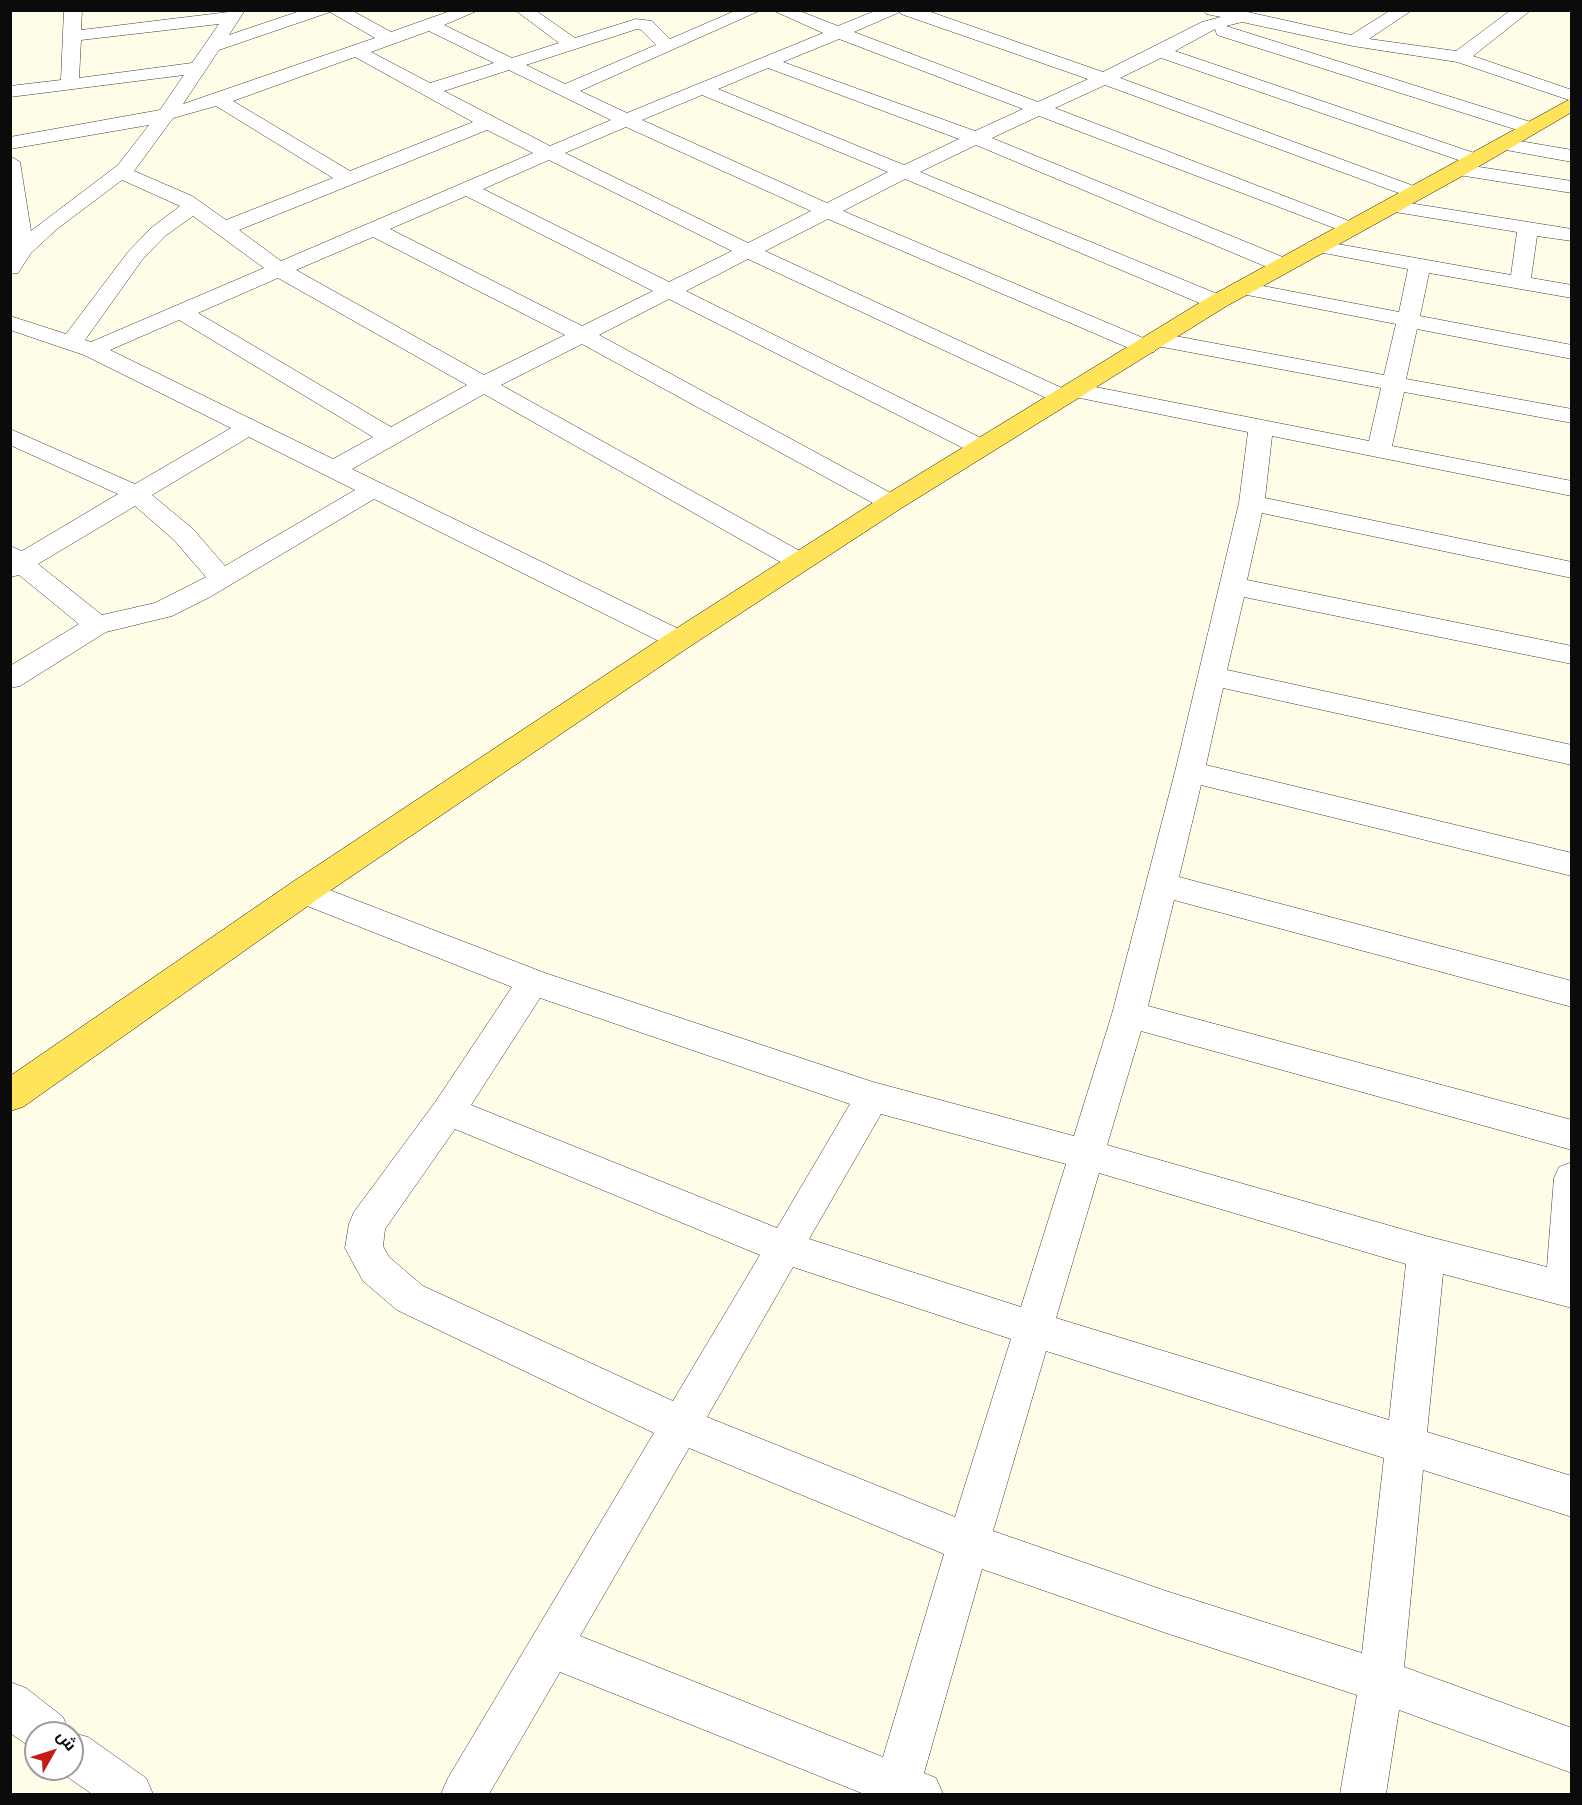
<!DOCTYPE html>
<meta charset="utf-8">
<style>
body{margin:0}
#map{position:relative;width:1582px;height:1805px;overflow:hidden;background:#fffce8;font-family:"Zilla Slab",Cairo,serif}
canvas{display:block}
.frame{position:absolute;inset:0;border:12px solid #0b0b0b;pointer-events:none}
.north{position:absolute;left:24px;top:1721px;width:60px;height:60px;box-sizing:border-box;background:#fff;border:2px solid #9d9d9d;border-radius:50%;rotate:51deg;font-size:16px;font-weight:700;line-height:24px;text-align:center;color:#0b0b0b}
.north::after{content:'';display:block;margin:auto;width:21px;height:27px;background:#c71b16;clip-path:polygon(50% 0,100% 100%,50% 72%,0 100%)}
</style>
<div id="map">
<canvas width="1582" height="1805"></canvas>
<div class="frame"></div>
<div class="north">ش</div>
</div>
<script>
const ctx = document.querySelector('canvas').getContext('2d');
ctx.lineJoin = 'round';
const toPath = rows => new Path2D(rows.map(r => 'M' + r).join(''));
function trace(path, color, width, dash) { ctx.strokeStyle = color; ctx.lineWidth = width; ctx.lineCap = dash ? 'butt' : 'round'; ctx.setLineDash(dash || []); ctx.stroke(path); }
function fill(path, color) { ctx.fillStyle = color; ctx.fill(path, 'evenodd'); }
const minor = toPath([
 [64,10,82,10,81,30,245,10,229,35,303,10,351,10,391,32,453,10,479,10,444,25,512,58,559,43,515,10,535,10,575,38,636,19,652,21,670,39,737,10,761,10,580,91,627,113,823,33,772,10,797,10,838,26,877,10,925,10,1103,72,1202,22,1221,17,1206,14,1204,10,1243,11,1351,35,1391,10,1412,10,1369,39,1456,51,1511,10,1531,10,1473,56,1572,90,1572,101,1457,62,1353,46,1242,22,1226,26,1537,124,1540,128,1537,132,1530,134,1217,35,1215,29,1175,51,1483,156,1486,160,1476,166,1161,58,1120,78,1422,189,1425,193,1422,197,1415,199,1105,85,1055,108,1357,224,1360,228,1357,232,1350,234,1039,116,992,138,1290,260,1293,265,1290,270,1274,270,976,145,920,172,1225,297,1228,302,1225,307,1209,307,905,179,843,211,1148,340,1151,335,1159,333,1384,375,1396,324,1242,294,1234,293,1231,288,1234,283,1242,282,1399,312,1408,269,1308,250,1305,246,1308,242,1315,240,1511,275,1517,232,1383,210,1380,206,1383,202,1390,200,1572,229,1572,241,1537,236,1531,278,1572,285,1572,298,1429,273,1420,316,1572,345,1572,359,1417,329,1406,379,1572,409,1572,423,1404,392,1392,446,1572,481,1572,496,1272,436,1265,498,1572,562,1572,578,1262,513,1247,580,1572,646,1572,664,1244,597,1227,670,1572,745,1572,765,1223,688,1206,765,1572,853,1572,876,1201,785,1179,877,1572,981,1572,1007,1174,900,1148,1006,1572,1120,1572,1150,1141,1031,1107,1145,1426,1236,1547,1267,1554,1178,1559,1167,1572,1162,1572,1308,1443,1274,1427,1432,1572,1476,1572,1517,1423,1470,1404,1667,1572,1728,1572,1773,1399,1710,1386,1794,1340,1794,1357,1695,1166,1633,982,1569,924,1773,936,1778,943,1794,864,1794,560,1672,489,1794,441,1794,448,1778,654,1433,397,1310,363,1281,345,1248,349,1224,354,1212,436,1101,512,987,292,900,287,892,292,884,303,880,314,884,545,973,873,1082,1074,1136,1112,1014,1175,772,1239,503,1248,432,1075,397,1071,402,1055,402,748,259,686,291,989,442,992,447,989,452,980,454,971,452,669,299,599,335,900,498,904,503,900,508,891,511,882,508,582,344,501,385,809,556,813,562,809,568,800,570,791,568,484,394,352,469,689,634,693,640,689,646,679,649,669,646,374,499,210,597,172,616,106,632,20,686,10,688,10,666,79,624,19,575,10,577,10,546,22,551,118,494,10,445,10,429,135,484,231,428,84,355,10,330,10,316,66,334,128,252,151,228,180,206,122,180,57,229,31,253,18,273,10,274,10,156,20,162,31,231,118,165,149,125,10,149,10,137,160,110,184,75,10,97,10,86,61,80,64,10],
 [330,12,375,38,183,104,219,50,330,12],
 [900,12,901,14,1088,79,1038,102,854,32,900,12],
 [219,24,192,63,79,78,81,40,219,24],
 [637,29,641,30,656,45,565,84,526,65,637,29],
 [429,31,494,63,430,83,371,52,429,31],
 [839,39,1023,109,975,131,783,62,839,39],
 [355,57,473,122,350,171,233,101,355,57],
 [768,68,959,139,904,165,718,89,768,68],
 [509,70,611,120,550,146,444,91,509,70],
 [702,95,888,172,827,203,642,120,702,95],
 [216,106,333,178,226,220,192,196,134,171,173,118,216,106],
 [626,127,811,211,748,243,565,153,626,127],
 [487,130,533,153,281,261,239,230,487,130],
 [549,160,732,251,669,282,483,189,549,160],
 [466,196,653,291,582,326,390,229,466,196],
 [193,216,264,268,91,342,85,340,142,260,165,236,193,216],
 [828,219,1138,352,1154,352,1157,346,1381,388,1369,441,1075,383,1064,389,765,251,828,219],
 [373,237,565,335,484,375,296,270,373,237],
 [278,278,467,385,391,427,198,313,278,278],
 [179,320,373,437,333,459,110,350,179,320],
 [249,437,355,490,225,566,193,529,152,495,249,437],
 [135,506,175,541,206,577,155,603,102,615,38,564,135,506],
 [540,998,850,1104,777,1228,471,1105,540,998],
 [881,1114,1066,1164,1021,1307,809,1239,881,1114],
 [455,1129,760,1255,673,1401,423,1286,389,1257,383,1246,385,1229,455,1129],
 [1099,1173,1406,1264,1389,1420,1056,1318,1099,1173],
 [793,1267,1011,1339,955,1517,707,1417,793,1267],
 [1046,1351,1384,1458,1362,1653,1166,1591,993,1531,1046,1351],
 [689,1448,944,1554,883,1757,580,1636,689,1448],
 [1502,138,1572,150,1572,162,1495,148,1492,144,1502,138],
 [1459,164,1572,181,1572,193,1452,174,1449,170,1452,166,1459,164],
 [10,1682,26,1688,63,1717,69,1732,88,1737,146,1778,153,1794,92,1794,56,1769,72,1769,72,1733,36,1733,36,1751,10,1733,10,1682]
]);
const major = toPath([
 [1572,98,1572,112,1466,174,1225,307,900,509,689,647,315,901,23,1107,10,1111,10,1076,291,883,669,633,882,497,1209,297,1572,98]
]);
trace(minor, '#3e3e3e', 1);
trace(major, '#1c1c1c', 1);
fill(minor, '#fff');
fill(major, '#ffe358');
</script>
